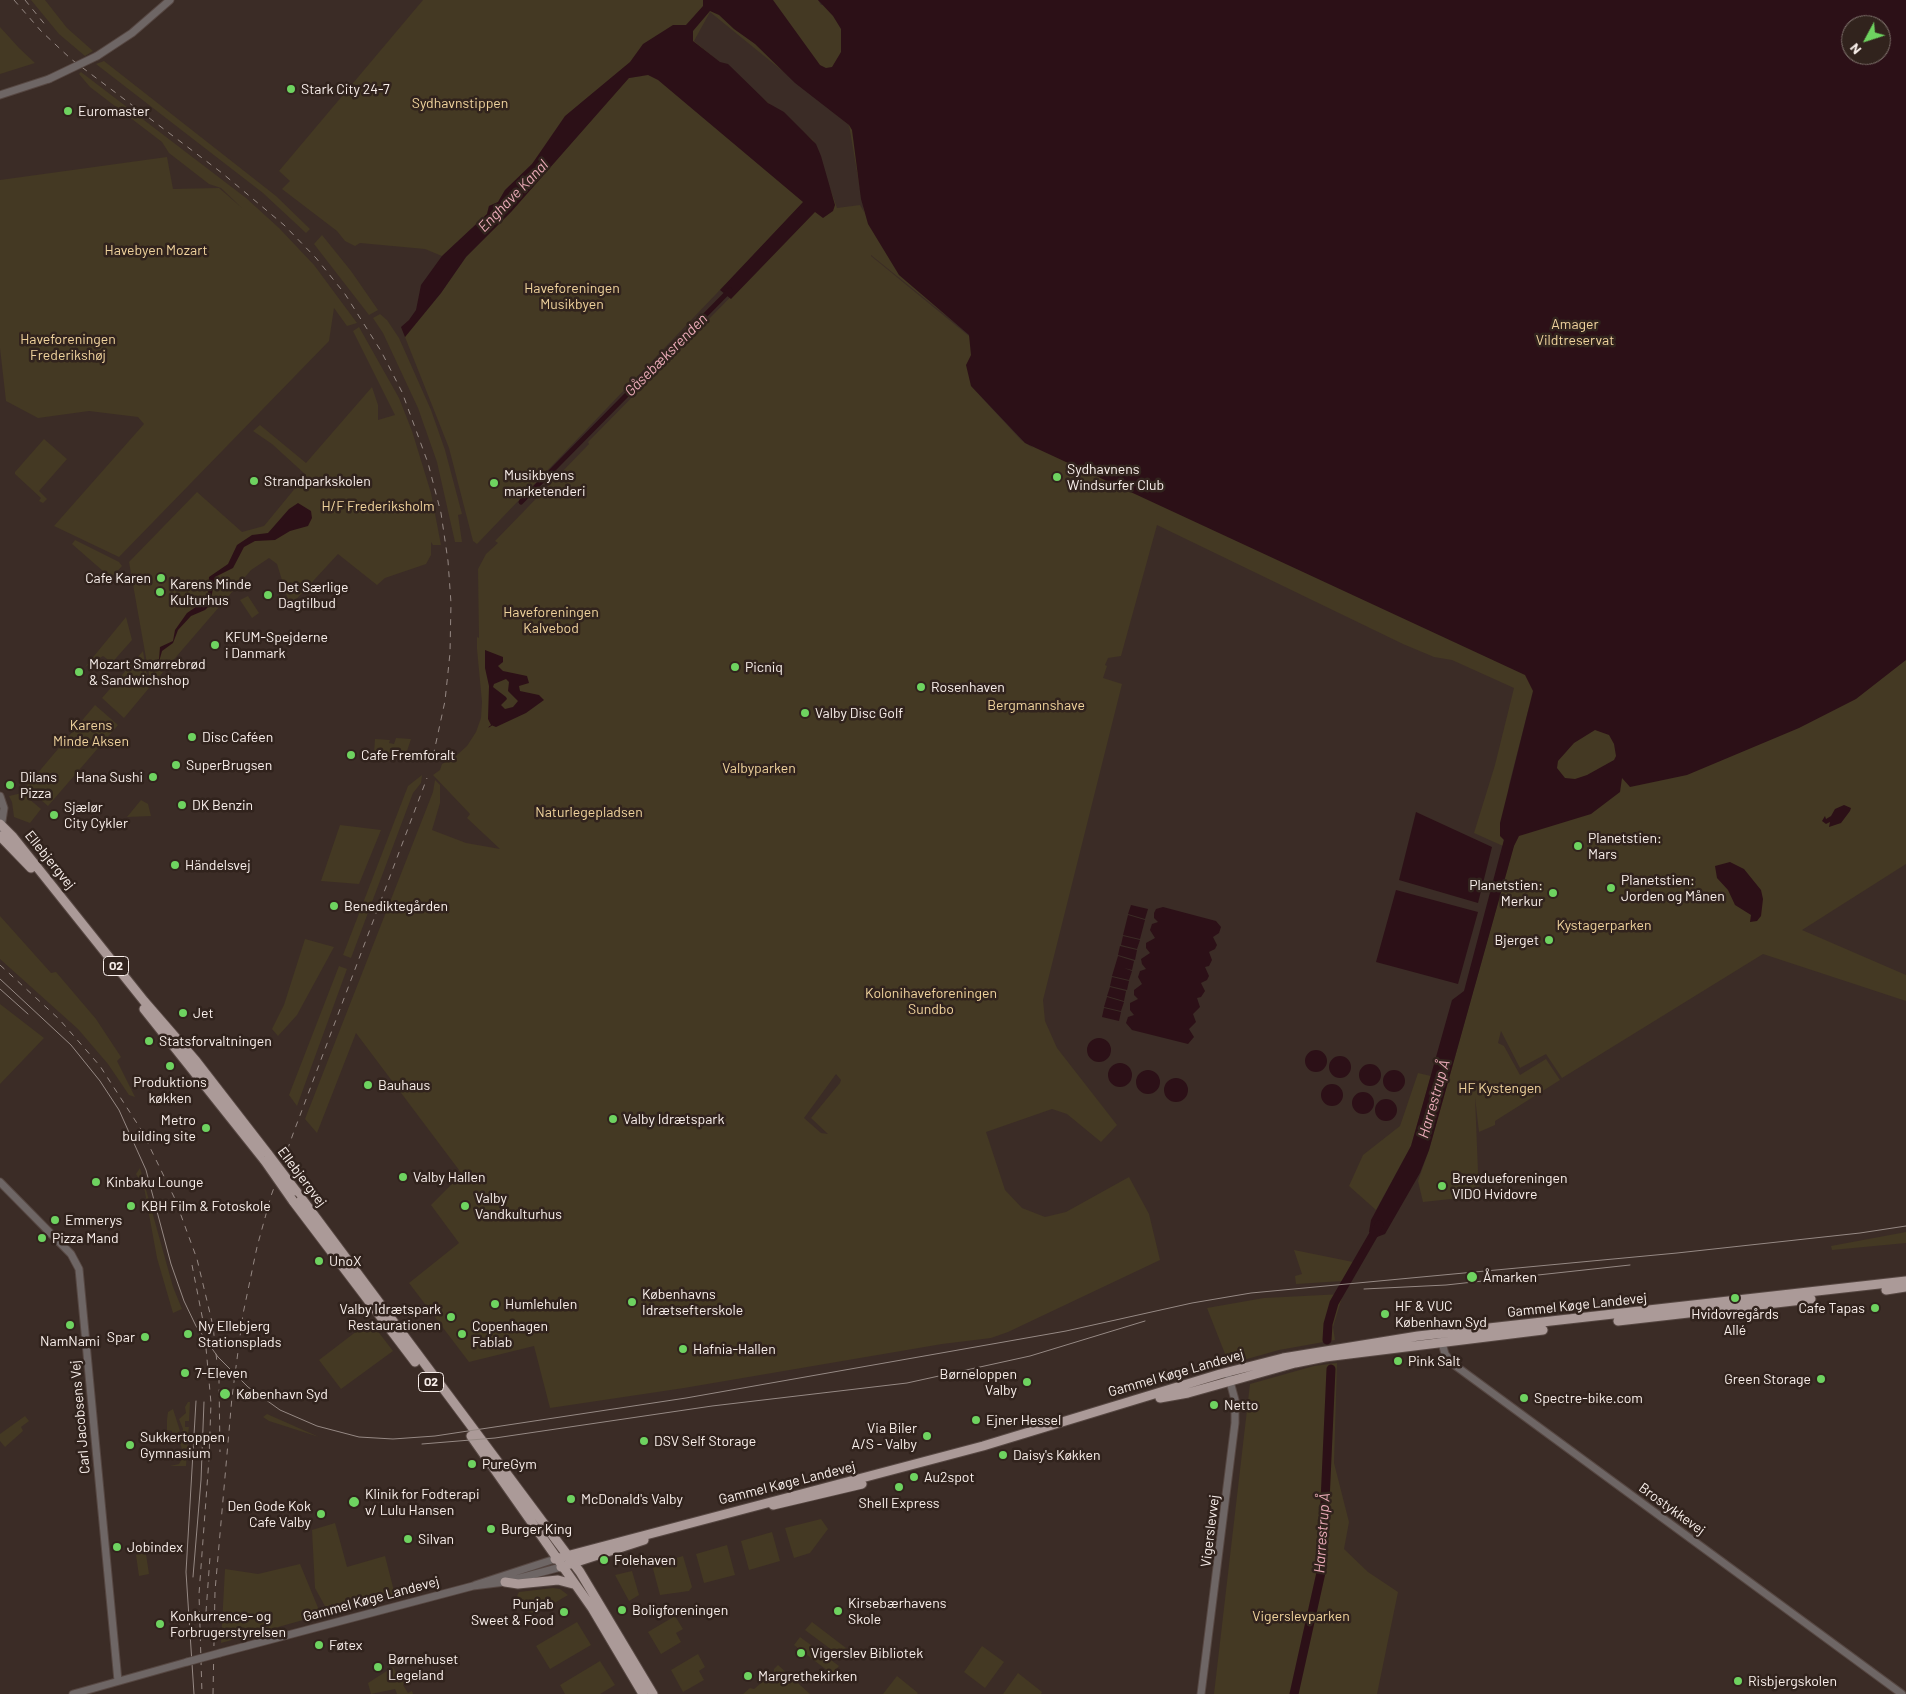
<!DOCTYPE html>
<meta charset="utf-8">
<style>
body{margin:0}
#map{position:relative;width:1906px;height:1694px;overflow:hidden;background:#3b2c26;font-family:Barlow,sans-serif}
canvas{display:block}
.north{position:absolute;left:1841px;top:15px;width:50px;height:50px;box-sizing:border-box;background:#31231d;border:1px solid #81756f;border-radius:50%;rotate:230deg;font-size:14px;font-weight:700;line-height:20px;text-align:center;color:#f9efeb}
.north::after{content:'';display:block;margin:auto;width:18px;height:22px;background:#6ed360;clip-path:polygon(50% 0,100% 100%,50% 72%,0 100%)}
</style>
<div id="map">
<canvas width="1906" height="1694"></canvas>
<div class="north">N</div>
</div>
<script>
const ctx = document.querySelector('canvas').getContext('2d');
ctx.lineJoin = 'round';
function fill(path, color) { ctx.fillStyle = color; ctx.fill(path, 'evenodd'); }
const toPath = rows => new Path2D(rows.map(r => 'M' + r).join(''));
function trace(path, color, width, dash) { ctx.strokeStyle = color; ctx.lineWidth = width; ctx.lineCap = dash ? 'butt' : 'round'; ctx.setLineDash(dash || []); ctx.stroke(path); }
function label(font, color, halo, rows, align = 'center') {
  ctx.font = font + ' Barlow,sans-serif'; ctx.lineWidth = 5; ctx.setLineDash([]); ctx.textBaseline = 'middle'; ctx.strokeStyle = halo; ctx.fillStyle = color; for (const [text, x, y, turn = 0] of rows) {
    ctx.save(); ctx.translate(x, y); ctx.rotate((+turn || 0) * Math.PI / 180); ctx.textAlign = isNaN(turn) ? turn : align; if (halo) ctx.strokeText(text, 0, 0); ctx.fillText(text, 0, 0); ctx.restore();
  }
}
fill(toPath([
 [31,0,45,0,67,28,93,51,85,56,59,34],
 [423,0,818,0,821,5,1906,0,1906,864,1802,930,1906,975,1906,1001,1763,954,1562,1078,1546,1054,1520,1068,1501,1031,1498,1043,1504,1046,1520,1075,1546,1059,1560,1080,1495,1121,1495,1125,1479,1132,1475,1097,1479,1196,1423,1202,1418,1181,1429,1150,1514,845,1529,707,1509,785,1503,846,1474,833,1495,765,1514,688,1452,660,1434,657,1403,644,1157,525,1121,656,1108,658,1105,665,1107,666,1103,678,1122,684,1043,1000,1045,1021,1057,1048,1117,1125,1101,1142,1067,1114,1052,1109,986,1132,1005,1190,1022,1208,1045,1217,1066,1212,1129,1177,1149,1214,1160,1260,1008,1332,991,1338,942,1344,684,1388,550,1408,534,1346,469,1362,409,1283,459,1243,431,1205,462,1174,356,1033,317,1133,305,1119,433,792,435,780,440,785,440,803,432,830,466,843,500,849,467,818,470,814,433,775,440,770,442,764,457,755,467,746,476,732,481,718,482,702,477,649,477,637,479,638,478,569,486,554,498,543,495,541,589,444,588,442,816,210,801,200,804,202,477,544,473,541,449,448,405,337,441,293,466,257,511,212,628,78,642,76,627,65,580,104,532,164,505,190,498,202,489,206,487,214,442,256,425,249,360,243,355,246,345,241,337,231,282,189,290,181,279,171],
 [710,12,849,125,864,212,860,205,837,208,813,140,694,41],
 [1851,25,1881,25,1881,55,1851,55],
 [871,255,976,340,975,341,871,256],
 [971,386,1033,448,1021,440],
 [836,1074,841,1080,840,1083,811,1118,828,1134,821,1133,804,1118],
 [0,27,19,48,35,63,0,74],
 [104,61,276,196,310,229,306,233,263,193,96,64],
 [81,72,246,198,279,228,314,265,357,323,347,326,334,308,329,341,119,557,54,526,144,424,138,417,89,411,38,418,6,401,0,348,0,180,167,157,173,189,219,188,242,208,221,188,209,184,169,153,162,142,90,87,79,74],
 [322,235,351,271,378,310,369,315,314,244],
 [380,314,387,320,399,338,431,410,445,450,462,514,458,515,462,542,455,542,437,462,418,408,383,333,373,318],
 [359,327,399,398,412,431,431,493,441,545,433,545,431,542,431,555,426,564,385,578,377,585,338,554,290,606,277,564,269,558,251,570,151,686,129,562,197,492,242,532,264,526,306,475,272,444,253,431,260,425,306,463,372,387,378,405,378,420,395,415,353,331],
 [44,439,67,459,39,491,47,499,43,503,39,501,41,498,15,474,15,472],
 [75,540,119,562,122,566,111,578,72,544],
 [248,596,259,613,252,618,240,600],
 [126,617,132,640,109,666,107,659,103,656,85,667],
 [143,651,149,688,124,718,102,698],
 [95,705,118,725,48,806,26,787],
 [396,738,411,739,407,751,404,751,403,754,374,753,375,739,390,740,389,743,394,744],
 [422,775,421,783,413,793,351,958,343,955,408,786],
 [22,793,41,809,30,823,14,817,12,802,9,796],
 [141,800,148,804,151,816,127,817],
 [340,825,381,830,359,884,321,881],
 [0,916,51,973,56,972,96,1019,121,1057,117,1061,135,1097,129,1095,108,1064,78,1029,0,959],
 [305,939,334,947,297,1015,278,1036,272,1029,284,1005],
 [339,966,347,969,297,1106,289,1095],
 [0,1004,44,1038,0,1084],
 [1418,1073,1431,1076,1411,1146,1376,1210,1349,1186,1363,1155,1400,1126],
 [140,1168,173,1287,182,1309,173,1313,157,1258,144,1187,136,1174],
 [1906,1232,1906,1243,1832,1250,1831,1246],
 [1294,1250,1353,1262,1343,1281,1296,1284,1295,1276,1302,1274],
 [1343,1294,1333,1327,1335,1340,1279,1350,1229,1364,1207,1308,1264,1298],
 [370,1321,393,1351,341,1389,319,1360],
 [1337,1363,1334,1463,1349,1522,1344,1549,1368,1572,1398,1592,1377,1694,1214,1694,1250,1384,1314,1366],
 [188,1402,190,1402,189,1421,185,1421,185,1427,189,1427,188,1433,184,1433,184,1439,188,1440,186,1466,170,1466,179,1464,184,1455,180,1443,183,1429,179,1419,186,1413,185,1407],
 [173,1409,180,1431,172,1438,172,1431,167,1430,167,1420,168,1412],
 [267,1414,319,1437,269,1421,263,1417],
 [25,1416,29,1421,21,1427,23,1431,5,1447,0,1441,0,1434],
 [821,1519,828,1529,810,1553,794,1558,785,1528],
 [335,1523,347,1567,385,1556,395,1595,333,1612,326,1608,315,1588,312,1530],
 [772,1532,780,1561,749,1570,741,1541],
 [727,1545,735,1575,704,1583,696,1554],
 [143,1550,146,1554,149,1574,139,1576,136,1555],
 [683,1556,692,1587,689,1591,660,1595,652,1565],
 [300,1564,321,1615,221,1643,225,1569,258,1574],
 [632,1571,639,1595,629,1601,615,1575],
 [553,1588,560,1589,568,1595,532,1616,517,1596,519,1592],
 [675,1616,683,1629,676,1633,681,1642,661,1654,648,1632],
 [577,1622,591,1645,550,1669,536,1646],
 [812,1622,850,1651,844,1659,805,1630],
 [800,1637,839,1666,832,1674,794,1645],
 [982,1646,1004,1662,985,1688,964,1672],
 [698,1654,705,1667,699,1671,704,1680,683,1692,671,1670],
 [600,1661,615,1685,600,1694,565,1694,560,1685],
 [778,1665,810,1694,743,1694,750,1688,754,1689,774,1672,774,1669],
 [393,1667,400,1679,404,1678,406,1682,403,1685,408,1693,412,1691,413,1694,397,1694,395,1689,371,1694,368,1683],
 [1018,1673,1042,1692,1041,1694,1003,1694],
 [897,1676,918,1693,917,1694,883,1694]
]), '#443923');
fill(toPath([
 [703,0,773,0,820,65,826,68,832,67,841,52,841,29,833,16,818,0,1906,0,1906,660,1856,699,1799,728,1687,775,1630,787,1622,778,1620,792,1591,814,1519,836,1514,846,1429,1150,1420,1173,1385,1234,1377,1237,1369,1232,1371,1220,1411,1146,1452,1000,1464,991,1502,847,1504,840,1500,836,1500,823,1533,691,1525,675,1025,443,971,386,966,365,971,355,969,335,899,275,868,224,861,199,852,130,849,125,795,83,755,44,734,29,719,15,710,11,693,31,693,41,720,62,728,64,768,103,784,112,816,144,821,156,835,205,833,211,823,218,815,212,731,299,720,290,803,202,658,80,648,75,629,78,511,212,466,257,441,293,405,337,401,327,409,320,416,310,421,285,442,256,487,214,489,206,498,202,505,190,532,164,565,116,630,62,643,44,673,25,686,25,703,6],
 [1851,25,1881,25,1881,55,1851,55],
 [1595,730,1609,735,1614,744,1616,756,1614,760,1587,775,1575,779,1565,778,1557,768,1558,761,1574,743],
 [298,503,311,511,312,518,308,526,290,531,275,540,255,541,244,547,233,568,215,577,210,605,205,610,191,616,178,630,173,643,162,651,157,669,148,671,159,660,160,647,173,641,175,630,187,613,203,602,208,594,209,577,228,564,237,545,252,535,268,533,289,509],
 [485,650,503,657,503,662,498,666,503,671,527,676,529,683,519,686,520,691,539,695,544,700,526,713,496,727,491,725,488,719,489,686,485,668],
 [506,679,509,682,508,691,518,701,513,707,505,709,501,705,507,699,506,697,493,687,494,684],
 [1844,805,1851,808,1850,811,1841,823,1829,827,1830,822,1826,824,1822,821,1825,816,1826,819,1831,816,1835,809],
 [1416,812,1492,847,1478,903,1399,880],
 [1730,862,1744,869,1761,890,1763,899,1761,916,1757,921,1750,922,1751,915,1735,905,1728,890,1717,878,1715,866],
 [1396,890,1478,912,1458,984,1376,962],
 [1131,905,1148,909,1145,919,1128,914],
 [1163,907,1216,921,1221,927,1219,933,1213,937,1217,945,1215,949,1209,952,1212,960,1209,966,1205,967,1209,976,1207,980,1201,983,1205,991,1201,997,1197,998,1200,1007,1193,1014,1196,1022,1189,1029,1194,1037,1188,1044,1132,1030,1126,1023,1128,1017,1134,1015,1130,1010,1130,1003,1138,999,1134,995,1134,990,1142,984,1138,977,1140,971,1146,969,1142,964,1141,959,1150,953,1146,948,1146,943,1155,938,1150,930,1152,924,1158,922,1154,918,1154,913,1156,909],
 [1128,915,1145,920,1140,939,1123,935],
 [1123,936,1140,940,1137,949,1121,945],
 [1120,946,1137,950,1135,960,1118,955],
 [1118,956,1134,961,1132,970,1124,968,1132,971,1129,980,1112,976],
 [1112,977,1129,981,1127,990,1110,986],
 [1110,987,1126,991,1124,1001,1107,996],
 [1107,997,1124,1002,1121,1011,1104,1007],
 [1104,1008,1121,1012,1119,1021,1102,1017],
 '1087 1050a12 12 0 1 1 24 0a12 12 0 1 1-24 0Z',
 '1305 1061a11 11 0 1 1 22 0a11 11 0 1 1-22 0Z',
 '1329 1067a11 11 0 1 1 22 0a11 11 0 1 1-22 0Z',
 '1108 1075a12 12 0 1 1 24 0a12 12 0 1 1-24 0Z',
 '1359 1075a11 11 0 1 1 22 0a11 11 0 1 1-22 0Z',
 '1383 1081a11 11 0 1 1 22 0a11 11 0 1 1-22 0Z',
 '1136 1082a12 12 0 1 1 24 0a12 12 0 1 1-24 0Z',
 '1164 1090a12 12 0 1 1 24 0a12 12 0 1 1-24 0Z',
 '1321 1095a11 11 0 1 1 22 0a11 11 0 1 1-22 0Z',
 '1352 1103a11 11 0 1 1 22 0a11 11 0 1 1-22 0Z',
 '1375 1110a11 11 0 1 1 22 0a11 11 0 1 1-22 0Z'
]), '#2c1017');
trace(toPath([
 [489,727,492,725]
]), '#2c1017', 1);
trace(toPath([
 [521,502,730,290]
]), '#2c1017', 5);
trace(toPath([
 [1327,1340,1328,1324,1334,1303,1379,1225],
 [1294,1694,1322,1568,1331,1369]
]), '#2c1017', 9);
const minor = toPath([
 [97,56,132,33,170,0],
 [0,95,49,79],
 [0,796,4,808,0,834],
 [0,1182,71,1254,79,1269,118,1681],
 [1441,1339,1445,1354,1453,1364,1902,1694],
 [475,1585,555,1559],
 [220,1653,473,1586,505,1582,561,1567],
 [73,1694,187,1662],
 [1201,1694,1235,1423,1235,1400,1229,1378]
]);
const major = toPath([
 [0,824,13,837,144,1001,196,1061,268,1154],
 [0,836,31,868],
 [144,1009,265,1161],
 [296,1191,580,1572,653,1694],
 [293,1201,415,1362],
 [1886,1290,1906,1287],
 [1618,1321,1811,1299],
 [1160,1398,1188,1393,1295,1363,1325,1357,1543,1330],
 [471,1436,592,1608,643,1694],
 [773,1505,862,1484],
 [555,1559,983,1446,1220,1374,1283,1358,1418,1336,1906,1281],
 [561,1567,644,1540],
 [505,1582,518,1584,558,1580,573,1584]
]);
trace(minor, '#564742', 9);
trace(major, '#564742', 11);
trace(minor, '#6e6665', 7);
trace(major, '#ab9a98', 9);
trace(toPath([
 [0,979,71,1045,100,1081,119,1110,146,1170,171,1264,184,1301,196,1326,218,1357,248,1387,280,1410,317,1426,359,1437,393,1439,435,1436,686,1398,1066,1331,1192,1303,1251,1293,1677,1253,1860,1233,1906,1226],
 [0,989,28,1014],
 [1364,1289,1446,1285,1630,1265],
 [422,1444,495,1438,712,1406,907,1383,1030,1356,1145,1321],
 [193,1577,201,1480,204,1402],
 [194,1694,186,1572,196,1401]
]), '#968984', 1);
trace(toPath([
 [14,0,41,31,71,59,222,173,284,225,316,258,345,294,381,351,402,392,428,463,441,513,448,561,451,603,450,653,445,701,434,752],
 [25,0,47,27],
 [0,965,59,1019,100,1066,142,1131,175,1199,197,1259,213,1326,219,1381,220,1452],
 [192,1265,204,1326,211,1403,209,1459,199,1594,202,1694],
 [206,1612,210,1557],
 [213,1694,215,1591,232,1397,243,1314,257,1247,271,1196,293,1134,427,778]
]), '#968984', 1, [6, 6]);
const minorBridge = toPath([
 [49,79,97,56],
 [187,1662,220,1653]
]);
const majorBridge = toPath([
 [268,1154,296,1191],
 [265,1161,293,1201]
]);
trace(minorBridge, '#564742', 9, []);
trace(majorBridge, '#564742', 11, []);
trace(minorBridge, '#6e6665', 7);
trace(majorBridge, '#ab9a98', 9);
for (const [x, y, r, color] of [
 [291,89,5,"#6ed360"],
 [68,111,5,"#6ed360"],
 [1057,477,5,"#6ed360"],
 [254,481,5,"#6ed360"],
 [494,483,5,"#6ed360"],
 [161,578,5,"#6ed360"],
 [160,592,5,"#6ed360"],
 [268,595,5,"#6ed360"],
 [215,645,5,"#6ed360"],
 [735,667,5,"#6ed360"],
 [79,672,5,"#6ed360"],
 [921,687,5,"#6ed360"],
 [805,713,5,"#6ed360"],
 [192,737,5,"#6ed360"],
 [351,755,5,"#6ed360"],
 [176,765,5,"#6ed360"],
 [153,777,5,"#6ed360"],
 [10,785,5,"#6ed360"],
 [182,805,5,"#6ed360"],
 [54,815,5,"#6ed360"],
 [1578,846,5,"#6ed360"],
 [175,865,5,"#6ed360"],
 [1611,888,5,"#6ed360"],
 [1553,893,5,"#6ed360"],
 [334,906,5,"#6ed360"],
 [1549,940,5,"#6ed360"],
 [183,1013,5,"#6ed360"],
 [149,1041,5,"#6ed360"],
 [170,1066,5,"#6ed360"],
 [368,1085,5,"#6ed360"],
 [613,1119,5,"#6ed360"],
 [206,1128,5,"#6ed360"],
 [403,1177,5,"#6ed360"],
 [96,1182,5,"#6ed360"],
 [1442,1186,5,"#6ed360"],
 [131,1206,5,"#6ed360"],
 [465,1206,5,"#6ed360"],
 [55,1220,5,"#6ed360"],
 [42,1238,5,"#6ed360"],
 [319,1261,5,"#6ed360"],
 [1472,1277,6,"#6ed360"],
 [1735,1298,5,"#6ed360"],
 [632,1302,5,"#6ed360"],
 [495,1304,5,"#6ed360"],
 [1875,1308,5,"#6ed360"],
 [1385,1314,5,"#6ed360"],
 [451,1317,5,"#6ed360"],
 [70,1325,5,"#6ed360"],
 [188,1334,5,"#6ed360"],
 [462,1334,5,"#6ed360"],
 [145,1337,5,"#6ed360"],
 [683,1349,5,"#6ed360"],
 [1398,1361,5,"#6ed360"],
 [185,1373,5,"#6ed360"],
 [1821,1379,5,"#6ed360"],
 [1027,1382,5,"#6ed360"],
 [225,1394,6,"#6ed360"],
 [1524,1398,5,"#6ed360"],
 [1214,1405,5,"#6ed360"],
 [976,1420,5,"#6ed360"],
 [927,1436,5,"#6ed360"],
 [644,1441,5,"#6ed360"],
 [130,1445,5,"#6ed360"],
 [1003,1455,5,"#6ed360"],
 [472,1464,5,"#6ed360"],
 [914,1477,5,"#6ed360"],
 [899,1487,5,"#6ed360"],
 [571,1499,5,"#6ed360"],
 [354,1502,6,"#6ed360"],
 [321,1514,5,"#6ed360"],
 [491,1529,5,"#6ed360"],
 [408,1539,5,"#6ed360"],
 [117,1547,5,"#6ed360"],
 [604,1560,5,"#6ed360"],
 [622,1610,5,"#6ed360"],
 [838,1611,5,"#6ed360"],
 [564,1612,5,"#6ed360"],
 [160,1624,5,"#6ed360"],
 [319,1645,5,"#6ed360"],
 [801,1653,5,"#6ed360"],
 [378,1667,5,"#6ed360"],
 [748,1676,5,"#6ed360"],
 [1738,1681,5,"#6ed360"]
]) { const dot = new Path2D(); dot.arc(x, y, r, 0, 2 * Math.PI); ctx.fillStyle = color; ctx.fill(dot); trace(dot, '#31231d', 2); }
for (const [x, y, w] of [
 [116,966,25],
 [431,1382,25]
]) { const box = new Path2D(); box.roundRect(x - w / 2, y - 9.5, w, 19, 4); ctx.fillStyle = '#31231d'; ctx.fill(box); trace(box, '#f9efeb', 1); }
label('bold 12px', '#f9efeb', null, [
 ["O2",116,966],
 ["O2",431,1382]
]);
label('14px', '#f9efeb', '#31231d', [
 ["Stark City 24-7",301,89],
 ["Euromaster",78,111],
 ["Sydhavnens",1067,469],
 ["Windsurfer Club",1067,485],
 ["Musikbyens",504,475],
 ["marketenderi",504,491],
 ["Strandparkskolen",264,481],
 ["Cafe Karen",151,578,"right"],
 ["Karens Minde",170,584],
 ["Kulturhus",170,600],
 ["Det Særlige",278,587],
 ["Dagtilbud",278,603],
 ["KFUM-Spejderne",225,637],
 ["i Danmark",225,653],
 ["Mozart Smørrebrød",89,664],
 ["& Sandwichshop",89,680],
 ["Picniq",745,667],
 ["Rosenhaven",931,687],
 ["Valby Disc Golf",815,713],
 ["Disc Caféen",202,737],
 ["Cafe Fremforalt",361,755],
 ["SuperBrugsen",186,765],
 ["Dilans",20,777],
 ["Pizza",20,793],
 ["Hana Sushi",143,777,"right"],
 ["DK Benzin",192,805],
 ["Sjælør",64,807],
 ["City Cykler",64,823],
 ["Planetstien:",1588,838],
 ["Mars",1588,854],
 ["Händelsvej",185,865],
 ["Planetstien:",1621,880],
 ["Jorden og Månen",1621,896],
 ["Planetstien:",1543,885,"right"],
 ["Merkur",1543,901,"right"],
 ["Benediktegården",344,906],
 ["Bjerget",1539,940,"right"],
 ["Jet",193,1013],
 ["Statsforvaltningen",159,1041],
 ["Produktions",170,1082,"center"],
 ["køkken",170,1098,"center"],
 ["Bauhaus",378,1085],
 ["Valby Idrætspark",623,1119],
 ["Metro",196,1120,"right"],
 ["building site",196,1136,"right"],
 ["Valby Hallen",413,1177],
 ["Brevdueforeningen",1452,1178],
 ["VIDO Hvidovre",1452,1194],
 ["Kinbaku Lounge",106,1182],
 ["Valby",475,1198],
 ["Vandkulturhus",475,1214],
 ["KBH Film & Fotoskole",141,1206],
 ["Emmerys",65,1220],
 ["Pizza Mand",52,1238],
 ["UnoX",329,1261],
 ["Åmarken",1483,1277],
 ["Københavns",642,1294],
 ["Idrætsefterskole",642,1310],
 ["Humlehulen",505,1304],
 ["HF & VUC",1395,1306],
 ["København Syd",1395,1322],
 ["Cafe Tapas",1865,1308,"right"],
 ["Valby Idrætspark",441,1309,"right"],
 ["Restaurationen",441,1325,"right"],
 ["Hvidovregårds",1735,1314,"center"],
 ["Allé",1735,1330,"center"],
 ["Ny Ellebjerg",198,1326],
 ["Stationsplads",198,1342],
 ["Copenhagen",472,1326],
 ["Fablab",472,1342],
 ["Spar",135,1337,"right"],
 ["NamNami",70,1341,"center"],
 ["Hafnia-Hallen",693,1349],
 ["Pink Salt",1408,1361],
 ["7-Eleven",195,1373],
 ["Børneloppen",1017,1374,"right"],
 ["Valby",1017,1390,"right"],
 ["Green Storage",1811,1379,"right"],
 ["København Syd",236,1394],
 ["Spectre-bike.com",1534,1398],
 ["Netto",1224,1405],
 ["Ejner Hessel",986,1420],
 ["Via Biler",917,1428,"right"],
 ["A/S - Valby",917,1444,"right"],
 ["Sukkertoppen",140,1437],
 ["Gymnasium",140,1453],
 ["DSV Self Storage",654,1441],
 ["Daisy's Køkken",1013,1455],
 ["PureGym",482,1464],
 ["Au2spot",924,1477],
 ["Klinik for Fodterapi",365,1494],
 ["v/ Lulu Hansen",365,1510],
 ["McDonald's Valby",581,1499],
 ["Shell Express",899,1503,"center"],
 ["Den Gode Kok",311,1506,"right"],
 ["Cafe Valby",311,1522,"right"],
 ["Burger King",501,1529],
 ["Silvan",418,1539],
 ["Jobindex",127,1547],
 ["Folehaven",614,1560],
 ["Kirsebærhavens",848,1603],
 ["Skole",848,1619],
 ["Punjab",554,1604,"right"],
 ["Sweet & Food",554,1620,"right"],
 ["Boligforeningen",632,1610],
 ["Konkurrence- og",170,1616],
 ["Forbrugerstyrelsen",170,1632],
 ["Føtex",329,1645],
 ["Vigerslev Bibliotek",811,1653],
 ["Børnehuset",388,1659],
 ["Legeland",388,1675],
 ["Margrethekirken",758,1676],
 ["Risbjergskolen",1748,1681]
], 'left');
label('14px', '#f0d39d', '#31231d', [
 ["Sydhavnstippen",460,103],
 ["Havebyen Mozart",156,250],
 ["Haveforeningen",572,288],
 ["Musikbyen",572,304],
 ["Amager",1575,324],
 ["Vildtreservat",1575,340],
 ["Haveforeningen",68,339],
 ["Frederikshøj",68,355],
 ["H/F Frederiksholm",378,506],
 ["Haveforeningen",551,612],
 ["Kalvebod",551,628],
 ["Bergmannshave",1036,705],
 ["Karens",91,725],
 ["Minde Aksen",91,741],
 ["Valbyparken",759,768],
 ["Naturlegepladsen",589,812],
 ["Kystagerparken",1604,925],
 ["Kolonihaveforeningen",931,993],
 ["Sundbo",931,1009],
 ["HF Kystengen",1500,1088],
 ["Vigerslevparken",1301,1616]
]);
label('14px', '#f9efeb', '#31231d', [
 ["Ellebjergvej",50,860,51],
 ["Ellebjergvej",302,1177,53],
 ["Gammel Køge Landevej",1577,1305,-6],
 ["Gammel Køge Landevej",1176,1373,-16],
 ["Carl Jacobsens Vej",80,1417,-95],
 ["Gammel Køge Landevej",787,1483,-14],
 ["Brostykkevej",1672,1509,36],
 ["Vigerslevvej",1210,1531,-83],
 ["Gammel Køge Landevej",371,1599,-15]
]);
label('italic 15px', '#eaaab7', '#31231d', [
 ["Enghave Kanal",513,196,-46],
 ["Gåsebæksrenden",666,355,-45],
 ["Harrestrup Å",1434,1099,-74],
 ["Harrestrup Å",1322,1533,-86]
]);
</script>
